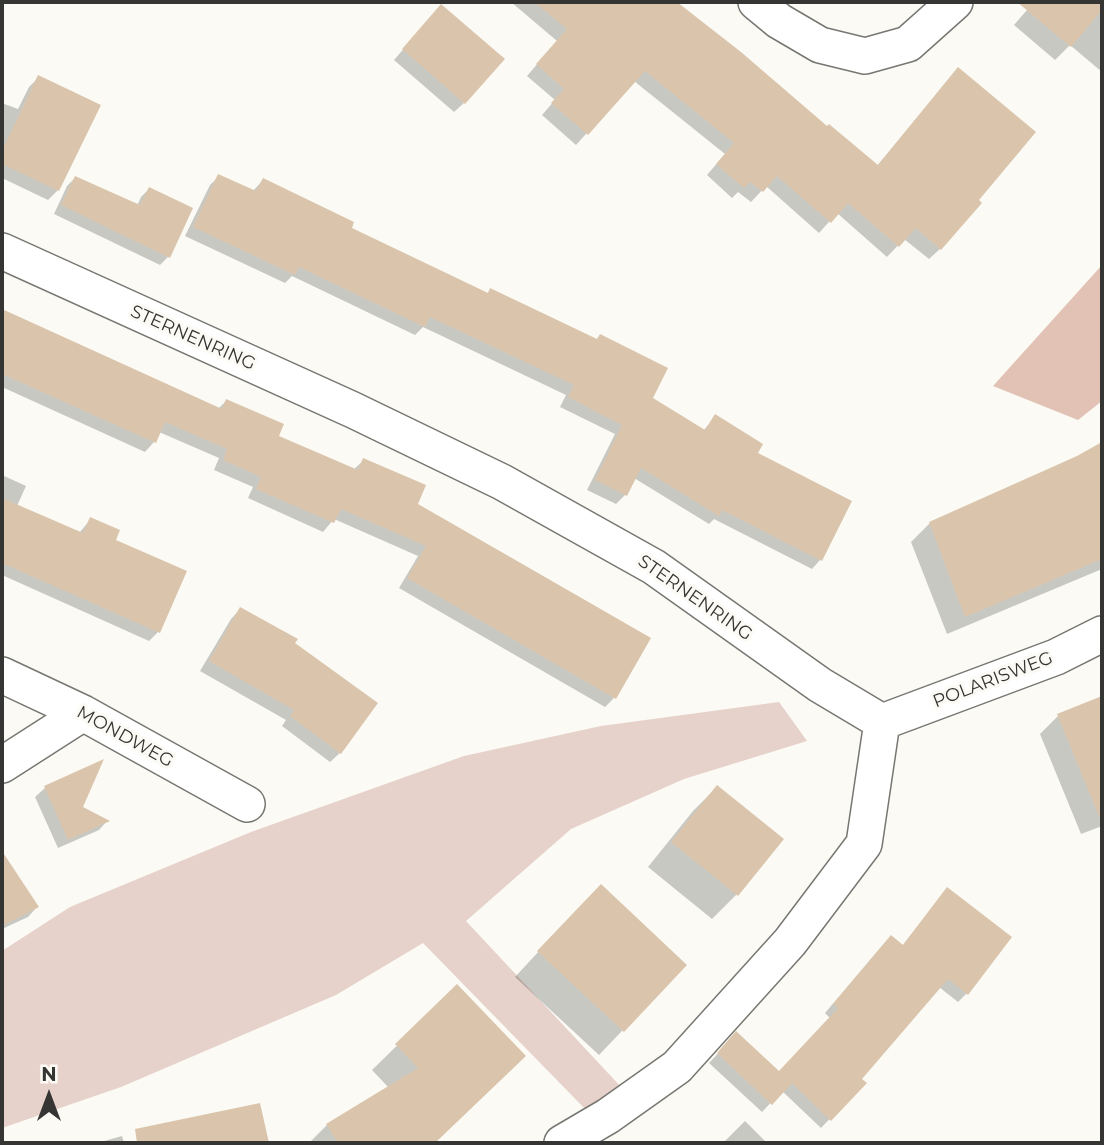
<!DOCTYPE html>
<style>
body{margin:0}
#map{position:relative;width:1104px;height:1145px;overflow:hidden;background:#fbfaf4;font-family:Montserrat,sans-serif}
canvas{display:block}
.frame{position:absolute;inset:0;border:4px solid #353533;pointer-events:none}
.north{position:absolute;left:14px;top:1061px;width:70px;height:70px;-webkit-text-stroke:5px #fbfaf4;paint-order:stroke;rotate:0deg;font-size:19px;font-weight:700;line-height:28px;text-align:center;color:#353533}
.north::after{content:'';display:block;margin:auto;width:24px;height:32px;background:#353533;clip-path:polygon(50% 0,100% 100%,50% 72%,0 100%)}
</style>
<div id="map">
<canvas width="1104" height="1145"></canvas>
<div class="frame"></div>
<div class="north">N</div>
</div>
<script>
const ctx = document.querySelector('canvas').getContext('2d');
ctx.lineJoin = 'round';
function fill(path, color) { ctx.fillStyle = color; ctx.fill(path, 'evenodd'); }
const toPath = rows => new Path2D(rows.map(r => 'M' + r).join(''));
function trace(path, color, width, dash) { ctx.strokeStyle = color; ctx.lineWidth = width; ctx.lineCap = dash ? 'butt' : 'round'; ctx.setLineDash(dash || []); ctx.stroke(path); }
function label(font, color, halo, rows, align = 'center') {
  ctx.font = font + ' Montserrat,sans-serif'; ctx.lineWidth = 6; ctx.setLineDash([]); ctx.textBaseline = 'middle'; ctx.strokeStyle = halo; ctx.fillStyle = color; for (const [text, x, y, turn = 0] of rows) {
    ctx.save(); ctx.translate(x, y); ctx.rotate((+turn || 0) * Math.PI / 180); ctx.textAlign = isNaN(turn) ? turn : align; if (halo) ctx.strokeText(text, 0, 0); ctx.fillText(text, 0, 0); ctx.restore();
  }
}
fill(toPath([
 [779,702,807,741,684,779,571,829,466,921,622,1088,590,1114,423,943,336,995,121,1087,2,1128,2,951,70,907,251,832,464,756,601,726]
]), '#e6d2ca');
fill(toPath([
 [1102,265,1102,401,1078,420,993,386]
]), '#e2c2b5');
fill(toPath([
 [511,2,676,2,827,129,877,166,948,80,940,249,929,259,904,239,887,257,837,213,819,233,766,186,751,202,738,192,732,198,707,175,725,154,634,81,576,145,542,115,555,100,527,76,557,41],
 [1034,2,1102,2,1102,72,1070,45,1055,60,1014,25],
 [432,16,464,103,454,112,394,60],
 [39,77,58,190,48,200,2,178,2,103,18,109,29,87],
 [219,176,253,191,263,180,349,228,487,294,491,290,651,399,703,431,715,417,755,453,820,560,812,569,714,519,709,524,634,478,625,495,616,504,587,490,615,434,560,407,566,395,423,327,415,335,292,276,285,283,185,236,210,185],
 [75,178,137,206,141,197,149,189,168,257,160,265,54,214,67,186],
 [2,311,218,409,226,401,277,437,353,470,364,460,415,505,614,698,605,707,399,588,418,556,334,519,323,532,248,498,253,487,214,470,219,458,159,432,154,442,145,452,2,387],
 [1102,444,1102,569,947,634,911,542,930,523,1078,458],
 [2,475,26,486,17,506,79,533,91,519,113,541,158,632,149,641,2,575],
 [240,609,293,643,340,753,330,762,282,726,286,720,200,671,231,619],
 [1102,697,1102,826,1081,834,1040,734,1058,716],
 [100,762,80,807,107,821,99,830,58,848,35,797,45,788],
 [717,787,737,894,712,919,648,867,693,811],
 [9,865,37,907,28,917,2,929,2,869],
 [947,889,967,993,958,1002,939,987,860,1079,864,1083,821,1128,782,1091,762,1112,709,1063,728,1043,778,1073,830,1018,825,1013,882,946,902,946],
 [577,910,685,965,599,1055,515,977],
 [457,987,499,1080,433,1143,309,1143,327,1125,389,1088,372,1070],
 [259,1105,267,1143,162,1143,185,1121],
 [745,1121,767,1143,723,1143],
 [122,1136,124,1143,97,1143]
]), '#0003');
fill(toPath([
 [534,2,677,2,741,52,827,126,829,124,878,165,958,67,1036,132,979,200,982,203,941,250,916,228,899,247,848,203,831,223,777,176,763,192,750,182,744,188,716,164,734,143,645,71,588,135,551,103,564,89,536,64,567,29],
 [1017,2,1102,2,1102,10,1071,47],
 [441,4,505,59,465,104,402,49],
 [38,75,101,105,59,191,2,164,2,151],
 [218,174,256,191,263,178,354,222,352,228,488,293,490,288,597,339,600,334,668,368,653,398,705,430,715,414,763,444,758,453,852,501,822,561,722,510,719,516,641,468,627,496,595,480,622,425,568,397,574,385,430,317,425,327,299,267,295,275,193,227],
 [75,176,140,205,149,187,193,208,170,258,61,205],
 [2,309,222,409,226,399,284,424,279,436,358,470,363,458,426,485,418,504,651,638,616,699,407,578,426,546,341,509,334,523,256,489,261,477,223,460,227,449,165,422,156,443,2,374],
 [1102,442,1102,559,965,617,929,522,1077,456],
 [2,498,83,533,90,517,120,530,116,540,187,571,160,633,2,563],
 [240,607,298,639,295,643,378,703,341,754,290,716,294,710,209,661],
 [1102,696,1102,821,1101,821,1057,714],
 [104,759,83,807,110,821,68,840,44,786],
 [717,785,784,839,738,896,671,842],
 [2,851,39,907,2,926],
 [601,884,687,965,624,1032,537,951],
 [947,887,1012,937,968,995,948,979,862,1079,867,1083,831,1121,792,1083,772,1105,717,1053,736,1031,779,1071,838,1008,833,1004,891,935,903,945],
 [457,984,526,1056,435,1143,338,1143,326,1124,418,1068,395,1044],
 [260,1103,269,1143,137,1143,135,1129]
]), '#dac5ac');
const street = toPath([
 [756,2,779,21,820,45,865,56,908,44,955,2],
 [2,251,353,410,502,482,654,567,820,685,882,722],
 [2,675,83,713,247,804],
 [882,722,1056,657,1102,634],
 [2,765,83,713],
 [562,1143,608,1116,677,1067,790,942,864,844,882,722]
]);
trace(street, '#777772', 38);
trace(street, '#fff', 35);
label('18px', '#353533', '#fbfaf4', [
 ["STERNENRING",193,338,24],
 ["STERNENRING",695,598,35],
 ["POLARISWEG",993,680,-21],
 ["MONDWEG",125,737,29]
]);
</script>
